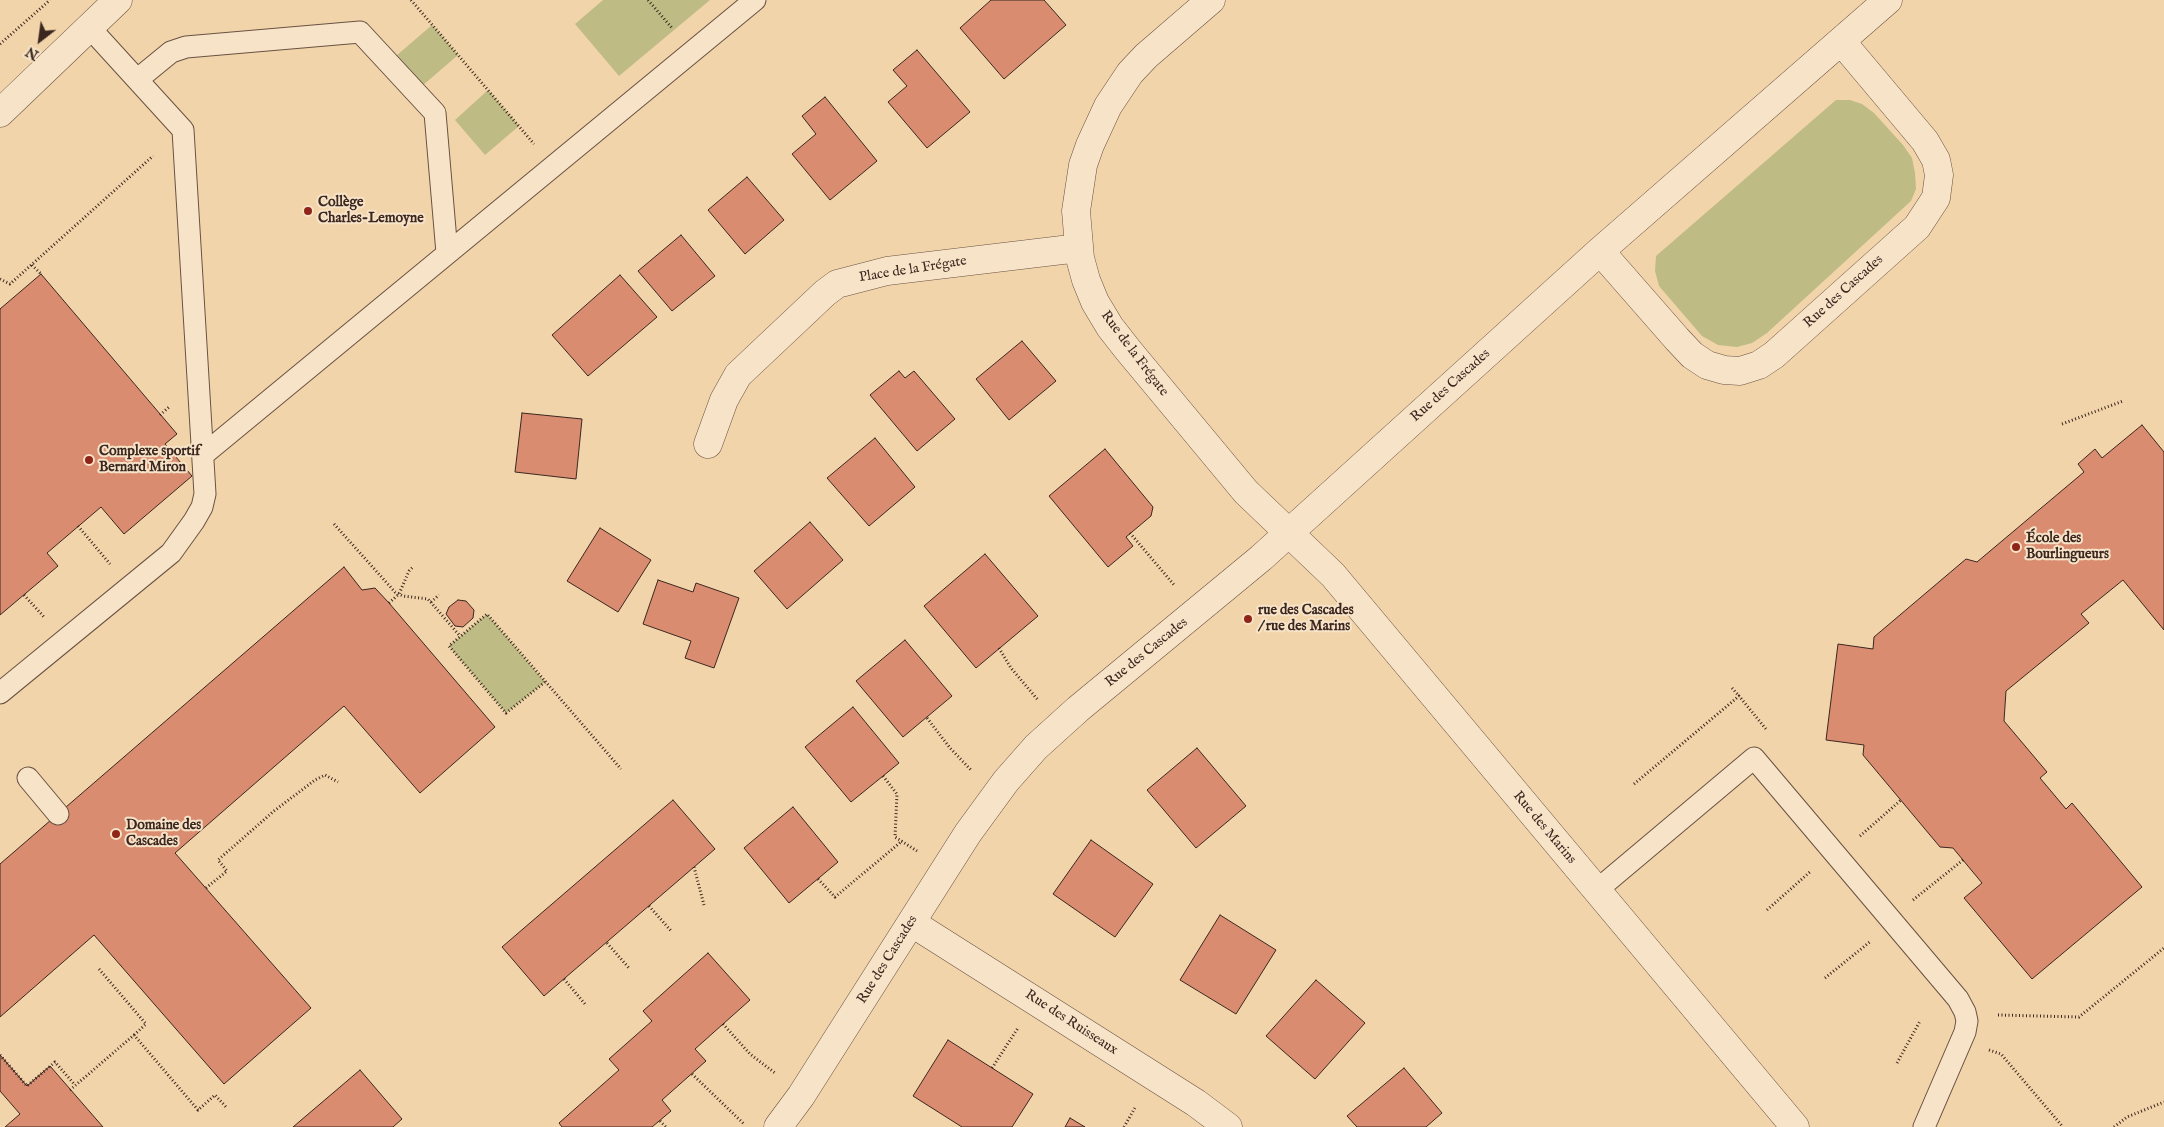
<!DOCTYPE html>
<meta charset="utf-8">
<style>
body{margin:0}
#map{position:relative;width:2164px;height:1127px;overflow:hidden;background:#f2d4aa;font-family:"IM FELL English",serif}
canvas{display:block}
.north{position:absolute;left:15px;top:15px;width:50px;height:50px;-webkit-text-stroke:4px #f7e3c8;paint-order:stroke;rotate:210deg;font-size:14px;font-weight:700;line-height:20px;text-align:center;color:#3b271f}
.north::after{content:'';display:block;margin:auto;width:18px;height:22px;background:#3b271f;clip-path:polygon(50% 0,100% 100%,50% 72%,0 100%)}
</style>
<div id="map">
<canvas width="2164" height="1127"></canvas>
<div class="north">N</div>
</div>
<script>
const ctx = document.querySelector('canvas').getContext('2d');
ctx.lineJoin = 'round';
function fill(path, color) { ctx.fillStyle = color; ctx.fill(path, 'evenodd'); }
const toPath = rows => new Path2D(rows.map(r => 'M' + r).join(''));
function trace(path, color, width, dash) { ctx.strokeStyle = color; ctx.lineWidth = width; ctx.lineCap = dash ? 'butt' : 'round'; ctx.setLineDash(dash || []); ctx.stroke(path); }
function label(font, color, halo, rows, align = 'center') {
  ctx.font = font + ' "IM FELL English",serif'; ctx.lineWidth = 4; ctx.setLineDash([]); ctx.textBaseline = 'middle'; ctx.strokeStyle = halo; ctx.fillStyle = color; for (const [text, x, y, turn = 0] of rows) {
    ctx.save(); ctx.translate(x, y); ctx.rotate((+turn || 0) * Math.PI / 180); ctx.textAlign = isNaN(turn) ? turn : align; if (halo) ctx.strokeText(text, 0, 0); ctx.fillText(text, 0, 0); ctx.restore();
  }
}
fill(toPath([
 [603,0,710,0,619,76,575,24],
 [432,25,458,55,422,86,396,56],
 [488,90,519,126,485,155,455,120],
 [1836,100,1850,100,1862,104,1874,113,1903,145,1912,158,1915,173,1916,189,1911,201,1767,333,1752,343,1737,347,1718,345,1702,336,1659,286,1655,271,1656,256],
 [487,614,545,682,506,713,449,646]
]), '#bfbb85');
const building = toPath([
 [991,0,1044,0,1066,25,1004,79,960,28,991,0],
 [917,50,970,112,927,148,888,102,907,86,893,70,917,50],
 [825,97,877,161,830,200,792,154,816,134,802,116,825,97],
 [747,177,784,220,745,254,708,210,747,177],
 [681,235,715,276,672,311,638,271,681,235],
 [41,274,177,434,165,444,192,476,124,534,101,507,47,553,58,566,0,615,0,309,41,274],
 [620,275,657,317,588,376,552,335,620,275],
 [1022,341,1056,381,1009,420,976,379,1022,341],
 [899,371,905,378,914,371,955,419,917,451,870,395,899,371],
 [522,413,582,419,576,479,515,472,522,413],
 [2142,425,2164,452,2164,630,2123,580,2081,614,2089,623,2006,691,2004,721,2047,772,2040,778,2066,809,2072,803,2142,887,2032,979,1964,898,1982,883,1953,848,1940,847,1863,755,1864,745,1826,740,1838,644,1873,649,1874,637,1966,559,1977,562,2084,472,2078,464,2095,449,2102,458,2142,425],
 [875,438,915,487,869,526,827,478,875,438],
 [1105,449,1153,507,1151,516,1126,537,1133,546,1108,567,1049,496,1105,449],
 [810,522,843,560,787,609,754,571,810,522],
 [600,528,651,560,618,612,567,581,600,528],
 [985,554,1038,616,976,668,924,606,985,554],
 [344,567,362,590,375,588,389,603,495,727,420,793,344,706,175,853,311,1008,224,1084,94,935,0,1017,0,864,344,567],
 [658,580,693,592,696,583,739,598,714,668,685,658,691,641,643,624,658,580],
 [458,600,466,601,474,610,473,618,463,627,455,626,446,614,449,607,458,600],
 [905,640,952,696,903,737,856,681,905,640],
 [853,707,899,763,851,802,805,747,853,707],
 [1197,748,1246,806,1196,848,1147,790,1197,748],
 [673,800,715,849,544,996,502,947,673,800],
 [793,807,838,862,789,903,744,848,793,807],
 [1091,840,1153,884,1115,937,1053,894,1091,840],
 [1220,915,1276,950,1236,1014,1180,980,1220,915],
 [708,953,750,1000,695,1049,706,1061,662,1100,671,1111,652,1127,562,1127,559,1123,619,1070,609,1059,652,1021,643,1011,708,953],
 [1316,980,1365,1023,1315,1079,1266,1036,1316,980],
 [948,1040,1033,1094,1012,1127,962,1127,913,1096,948,1040],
 [0,1055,27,1086,50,1066,103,1127,5,1127,20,1114,0,1091,0,1055],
 [1404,1068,1442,1113,1426,1127,1357,1127,1347,1116,1404,1068],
 [360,1070,402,1119,393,1127,293,1127,360,1070],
 [1070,1118,1085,1127,1065,1127,1070,1118]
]);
fill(building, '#d98c70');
trace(building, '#3b271f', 1);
const service = toPath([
 [138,79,171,52,186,47,360,32,435,113,447,253],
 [203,455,755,0],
 [0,693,171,553,194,521,202,507,205,494,183,130,90,28],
 [28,778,58,814],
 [1597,890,1754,758,1958,999,1965,1012,1967,1021,1965,1032,1924,1127]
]);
const minor = toPath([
 [1211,0,1146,56,1130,73,1108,106,1090,145,1083,165,1076,211,1080,258,1086,280,1095,302,1110,327,1128,350,1246,492,1333,575,1795,1127],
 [0,113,118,0],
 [1600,251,1677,339,1692,355,1707,365,1724,370,1740,371,1759,365,1774,355,1917,227,1936,198,1939,175,1936,160,1925,141,1841,41],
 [708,444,724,400,738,375,825,293,837,284,887,271,1079,248],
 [912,923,1196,1103,1228,1127],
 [778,1127,801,1096,968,833,1006,781,1036,747,1078,709,1261,558,1600,251,1888,0]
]);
trace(service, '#695242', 23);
trace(minor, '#695242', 29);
trace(toPath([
 [411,0,534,144],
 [648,0,672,28],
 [0,44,50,0],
 [32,265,41,274],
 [0,279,10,284,153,156],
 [160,415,169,407],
 [2062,424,2123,401],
 [334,524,395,592,403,596,428,599,460,636],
 [78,526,110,564],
 [1130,533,1175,586],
 [24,595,45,618],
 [431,602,439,595],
 [389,603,399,594,409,571,413,567],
 [999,648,1011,668,1038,700],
 [545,682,506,713,449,646,487,614,621,769],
 [1732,688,1739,696],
 [927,718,950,748,971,770],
 [883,776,897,794,895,837,917,851],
 [1634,784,1739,696,1766,729],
 [1860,836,1901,800],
 [694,867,704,905],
 [818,879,835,897,902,841],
 [206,888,227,871,218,860,274,811,315,780,325,775,338,782],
 [1913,900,1963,860],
 [649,906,672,932],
 [1767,910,1811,871],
 [607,943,629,968],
 [99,969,146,1024,134,1035],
 [1825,978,1871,941],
 [564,979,585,1004],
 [1998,1015,2079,1017,2164,948],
 [723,1024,750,1054,775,1073],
 [1989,1050,2001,1054,2063,1127],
 [0,1055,27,1086,55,1062,75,1085],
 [1897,1063,1920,1021],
 [992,1068,1018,1028],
 [692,1074,744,1124],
 [70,1090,134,1035,198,1110,215,1095,227,1108],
 [660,1121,666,1127],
 [1124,1127,1136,1106],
 [2114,1127,2127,1117,2164,1102]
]), '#3b271f', 3, [1, 2.5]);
trace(service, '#f7e3c8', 21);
trace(minor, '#f7e3c8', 28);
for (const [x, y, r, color] of [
 [308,211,5,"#8f2418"],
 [89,460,5,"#8f2418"],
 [2016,547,5,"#8f2418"],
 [1248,619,5,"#8f2418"],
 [116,834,5,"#8f2418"]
]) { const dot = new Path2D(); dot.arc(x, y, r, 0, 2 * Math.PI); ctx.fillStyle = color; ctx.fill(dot); trace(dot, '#f7e3c8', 2); }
label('bold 14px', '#3b271f', '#f7e3c8', [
 ["Collège",318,203],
 ["Charles-Lemoyne",318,219],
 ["Complexe sportif",99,452],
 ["Bernard Miron",99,468],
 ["École des",2026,539],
 ["Bourlingueurs",2026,555],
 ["rue des Cascades",1258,611],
 ["/ rue des Marins",1258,627],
 ["Domaine des",126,826],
 ["Cascades",126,842]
], 'left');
label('14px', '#3b271f', '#f7e3c8', [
 ["Place de la Frégate",913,270,-9],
 ["Rue des Cascades",1844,292,-42],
 ["Rue de la Frégate",1134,354,53],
 ["Rue des Cascades",1451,386,-42],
 ["Rue des Cascades",1147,653,-39],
 ["Rue des Marins",1544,828,50],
 ["Rue des Cascades",888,960,-58],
 ["Rue des Ruisseaux",1071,1023,33]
]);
</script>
